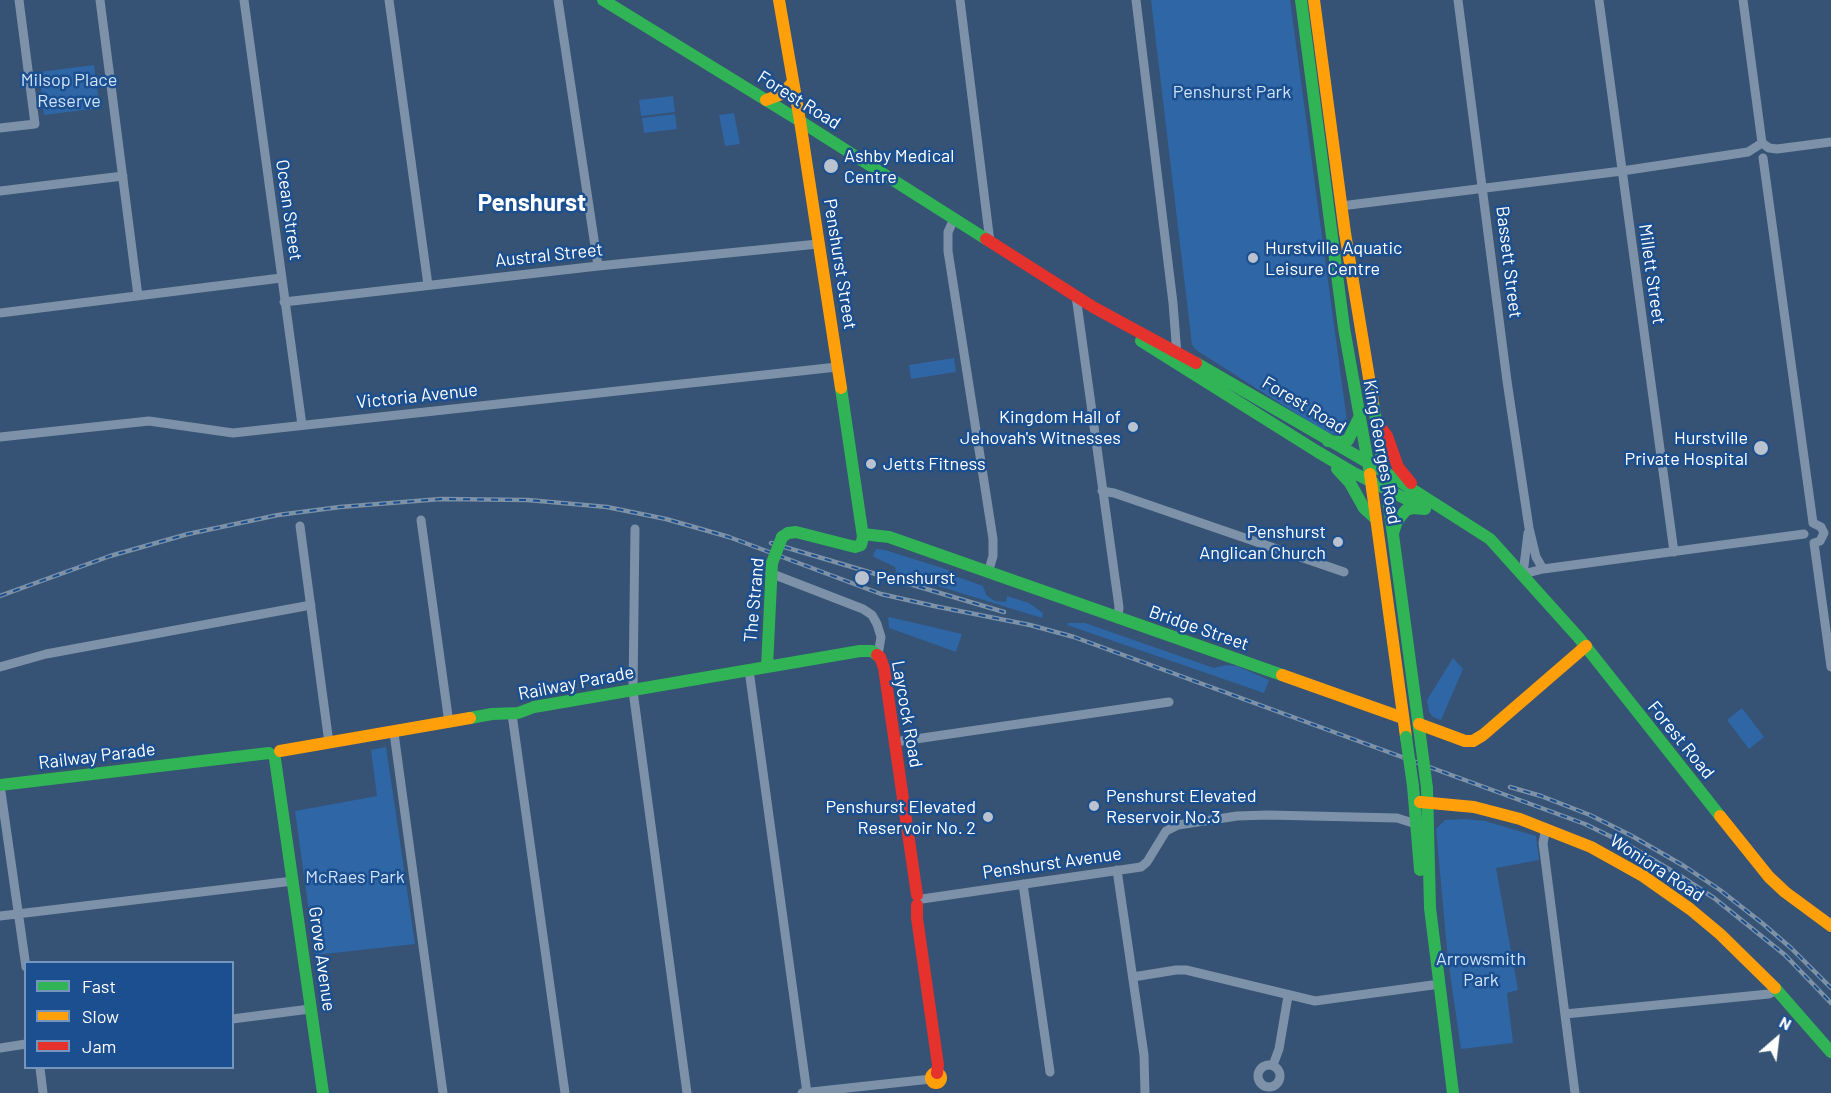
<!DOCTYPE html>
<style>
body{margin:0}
#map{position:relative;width:1831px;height:1093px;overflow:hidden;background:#365274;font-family:Barlow,sans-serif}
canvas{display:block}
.legend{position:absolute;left:24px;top:961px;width:210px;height:108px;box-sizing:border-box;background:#1b4f8f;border:2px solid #7695bc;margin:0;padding:8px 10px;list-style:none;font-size:18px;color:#fff}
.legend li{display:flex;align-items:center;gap:12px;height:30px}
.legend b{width:30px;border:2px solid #7695bc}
.north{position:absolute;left:1747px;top:1009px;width:60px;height:60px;-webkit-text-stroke:4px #1b4f8f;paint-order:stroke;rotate:28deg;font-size:16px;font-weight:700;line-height:24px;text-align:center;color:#fff}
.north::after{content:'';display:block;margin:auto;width:21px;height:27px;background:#fff;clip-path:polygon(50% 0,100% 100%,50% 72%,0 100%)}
</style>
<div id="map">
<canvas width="1831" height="1093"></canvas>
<ul class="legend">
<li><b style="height:8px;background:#30b455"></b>Fast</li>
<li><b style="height:8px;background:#ff9f0a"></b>Slow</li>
<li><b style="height:8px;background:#e5322d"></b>Jam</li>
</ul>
<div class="north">N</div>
</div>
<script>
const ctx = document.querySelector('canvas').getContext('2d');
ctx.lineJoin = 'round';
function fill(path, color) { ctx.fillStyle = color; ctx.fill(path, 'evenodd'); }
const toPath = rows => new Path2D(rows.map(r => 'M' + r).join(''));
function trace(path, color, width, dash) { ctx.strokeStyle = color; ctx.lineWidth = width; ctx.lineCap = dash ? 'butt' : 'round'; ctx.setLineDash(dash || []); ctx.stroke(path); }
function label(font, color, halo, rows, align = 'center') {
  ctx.font = font + ' Barlow,sans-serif'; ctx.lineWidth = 5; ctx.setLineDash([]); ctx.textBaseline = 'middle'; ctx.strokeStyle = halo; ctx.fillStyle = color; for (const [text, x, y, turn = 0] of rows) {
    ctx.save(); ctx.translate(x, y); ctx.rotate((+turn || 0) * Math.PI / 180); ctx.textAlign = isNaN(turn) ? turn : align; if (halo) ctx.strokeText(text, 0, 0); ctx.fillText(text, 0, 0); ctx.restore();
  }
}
fill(toPath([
 [1151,0,1290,0,1347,421,1343,433,1337,435,1331,434,1311,423,1196,350,1192,345],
 [94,65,100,108,44,115,39,72],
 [673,96,675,112,641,116,639,100],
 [734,113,740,144,725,146,719,115],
 [675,114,677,129,644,133,642,118],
 [954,358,956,372,911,379,909,365],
 [876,549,885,550,955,572,955,576,983,586,986,595,995,601,1006,602,1007,596,1029,603,1043,613,1042,618,896,573,895,567,874,557,873,555],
 [889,617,962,634,956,652,889,628,888,618],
 [1068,623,1085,623,1214,668,1226,665,1237,666,1269,680,1264,693,1067,625],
 [1453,658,1463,669,1441,720,1433,717,1429,712,1427,700],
 [1742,708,1764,737,1749,749,1727,720],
 [386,747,415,944,315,955,295,811,377,796,371,750],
 [1464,819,1485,821,1536,836,1539,860,1496,868,1518,990,1507,993,1513,1043,1461,1049,1448,960,1436,829,1445,820]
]), '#2f66a5');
trace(toPath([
 [100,0,138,296],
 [244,0,302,425],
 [389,0,428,285],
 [558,0,598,266],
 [960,0,990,242],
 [1136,0,1173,303,1177,355],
 [1458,0,1507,381,1529,528,1536,557,1543,569],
 [1599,0,1674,552],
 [1743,0,1762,143],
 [0,128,35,124,19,0],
 [1762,143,1769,148,1777,149,1831,142],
 [1763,158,1813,523],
 [0,191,123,176],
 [1341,206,1622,171,1748,152,1762,143],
 [954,219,948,232,948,251,993,539,993,556,988,573],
 [1076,296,1119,607,1118,619],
 [284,302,598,266,818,244],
 [0,313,281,278],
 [0,437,149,421,233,433,837,367],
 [1102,491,1114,493,1344,572],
 [421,520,449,723],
 [1813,523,1821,527,1824,533,1820,541,1814,543],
 [300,526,329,743],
 [635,529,633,691,687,1093],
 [1528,533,1523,574,1543,569,1804,534],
 [1814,543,1831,667],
 [770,573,863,609,872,615,877,624,881,637,878,655],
 [0,667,46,654,311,605],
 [749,670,807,1093],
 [512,714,565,1093],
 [394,733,443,1093],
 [895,742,1169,702],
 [0,785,26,967],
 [1546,828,1543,843,1575,1093],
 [1117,870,1144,1055,1145,1093],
 [1023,884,1050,1072],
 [922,899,1141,867,1147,862,1166,831,1178,825,1237,816,1268,815,1397,818,1416,824],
 [0,916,293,881],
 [1133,977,1176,970,1186,970,1315,1001,1440,984],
 [1565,1014,1769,994,1777,990],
 [232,1019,310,1009],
 [0,1048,26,1044],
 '1258 1076a11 11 0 1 1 22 0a11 11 0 1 1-22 0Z',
 [1273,1065,1279,1049,1288,996],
 [40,1068,43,1093],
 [802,1093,931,1079]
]), '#7d92a8', 9);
trace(toPath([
 [603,0,800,121,986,239],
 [1301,0,1344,328,1370,474],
 [1141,341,1318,452,1352,472,1424,508],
 [1196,363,1393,477,1490,539,1579,638,1720,816],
 [1373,402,1387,490,1421,743],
 [1328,441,1340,442,1348,440,1359,418],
 [1337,469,1350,483,1364,508,1376,519],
 [1393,533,1397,521,1406,510,1413,508,1425,509],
 [863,534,889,537,1282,675],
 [782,537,788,533,796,532,855,547,861,545,863,537,841,388],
 [767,667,772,563],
 [470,718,492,714,518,713,534,707,860,651,872,651,877,655],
 [275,759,323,1093],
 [0,785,269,753],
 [1413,786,1420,870],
 [1427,788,1430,908,1453,1093],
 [1775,988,1831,1052]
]), '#30b455', 12);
trace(toPath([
 [779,0,800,121,841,388],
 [1314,0,1345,233,1373,402],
 [766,100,782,94,793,82],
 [1370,474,1406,737],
 [1282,675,1403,718],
 [1419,724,1465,741,1473,741,1483,735,1586,646],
 [280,751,470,718],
 [1420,802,1474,807,1520,819,1591,847,1643,876,1690,909,1720,934,1775,988],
 [1720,816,1769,877,1785,892,1831,926],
 '931 1078a5 5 0 1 1 10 0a5 5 0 1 1-10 0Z'
]), '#ff9f0a', 12);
trace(toPath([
 [986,239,1093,307,1196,363],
 [1377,423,1387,436,1398,467,1411,483],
 [877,655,880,657,884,668,917,895],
 [917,905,917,918,938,1065,937,1073]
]), '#e5322d', 12);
const rail = toPath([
 [771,543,1004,612],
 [0,596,110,556,188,534,278,515,340,507,441,499,528,500,607,507,666,519,729,537,881,594,934,606,1030,625,1074,637,1585,824,1628,845,1679,875,1714,898,1785,955,1831,1003],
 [1510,787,1541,796,1590,815,1632,836,1684,866,1720,890,1762,923,1791,948,1831,988]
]);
trace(rail, '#7e92a7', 4.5);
trace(rail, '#1b4f8f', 2, [7]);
trace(toPath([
 [772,563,782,537],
 [1406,737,1413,786],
 [1421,743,1427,788]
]), '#30b455', 12);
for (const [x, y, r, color] of [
 [831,166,8,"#b9c2ce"],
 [1253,258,6,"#b9c2ce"],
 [1133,427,6,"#b9c2ce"],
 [1761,448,8,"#b9c2ce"],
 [871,464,6,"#b9c2ce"],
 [1338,542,6,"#b9c2ce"],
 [862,578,8,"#b9c2ce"],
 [1094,806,6,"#b9c2ce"],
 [988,817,6,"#b9c2ce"]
]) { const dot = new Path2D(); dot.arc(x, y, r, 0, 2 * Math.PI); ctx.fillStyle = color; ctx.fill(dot); trace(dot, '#1b4f8f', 2); }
label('18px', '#cfe3fa', '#1b4f8f', [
 ["Milsop Place",69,80],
 ["Reserve",69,101],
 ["Penshurst Park",1232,92],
 ["McRaes Park",355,877],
 ["Arrowsmith",1481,959],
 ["Park",1481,980]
]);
label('18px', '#fff', '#1b4f8f', [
 ["Forest Road",799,100,32],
 ["Ocean Street",289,210,82],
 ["Austral Street",549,255,-6],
 ["Bassett Street",1509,262,83],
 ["Penshurst Street",840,264,81],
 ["Millett Street",1652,274,82],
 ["Victoria Avenue",417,396,-6],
 ["Forest Road",1304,405,31],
 ["King Georges Road",1382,452,80],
 ["The Strand",754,600,-85],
 ["Bridge Street",1199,628,19],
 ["Railway Parade",576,683,-11],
 ["Laycock Road",907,714,80],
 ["Forest Road",1681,740,51],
 ["Railway Parade",97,756,-7],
 ["Penshurst Avenue",1052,863,-8],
 ["Woniora Road",1657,868,33],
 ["Grove Avenue",322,959,82]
]);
label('18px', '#fff', '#1b4f8f', [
 ["Ashby Medical",844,156],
 ["Centre",844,177],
 ["Hurstville Aquatic",1265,248],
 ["Leisure Centre",1265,269],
 ["Kingdom Hall of",1121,417,"right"],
 ["Jehovah's Witnesses",1121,438,"right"],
 ["Hurstville",1748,438,"right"],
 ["Private Hospital",1748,459,"right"],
 ["Jetts Fitness",883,464],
 ["Penshurst",1326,532,"right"],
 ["Anglican Church",1326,553,"right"],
 ["Penshurst",876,578],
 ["Penshurst Elevated",1106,796],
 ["Reservoir No.3",1106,817],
 ["Penshurst Elevated",976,807,"right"],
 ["Reservoir No. 2",976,828,"right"]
], 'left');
label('bold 24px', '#fff', '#1b4f8f', [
 ["Penshurst",532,203]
]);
</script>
